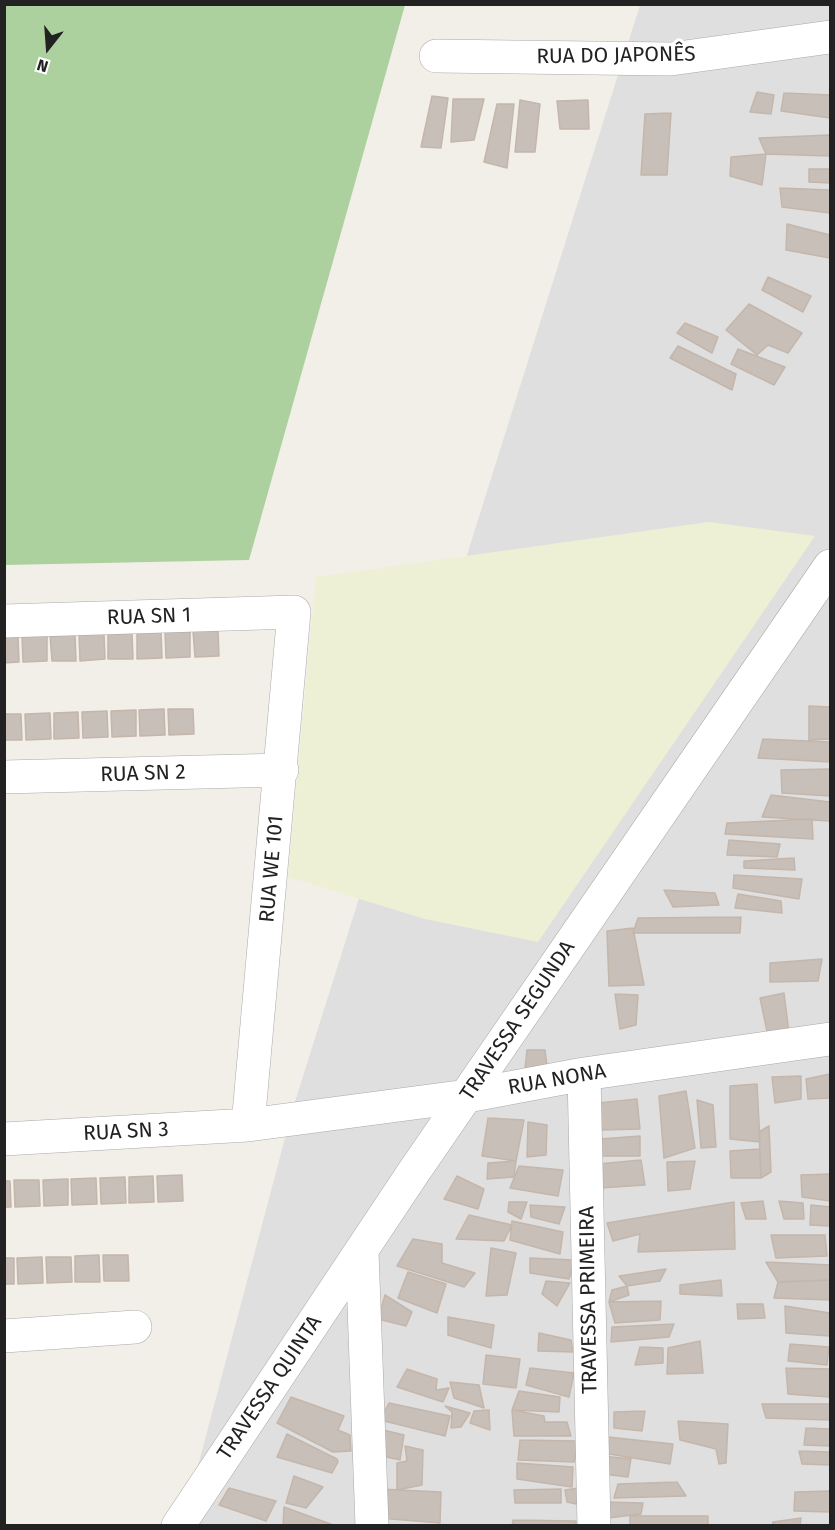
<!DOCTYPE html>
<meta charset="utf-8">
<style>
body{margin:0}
#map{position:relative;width:835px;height:1530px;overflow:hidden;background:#f2efe9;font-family:"Fira Sans",sans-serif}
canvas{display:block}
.frame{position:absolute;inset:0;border:6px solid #222;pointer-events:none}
.north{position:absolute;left:18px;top:18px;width:60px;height:60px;-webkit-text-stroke:4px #fff;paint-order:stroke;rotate:197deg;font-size:16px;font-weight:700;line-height:24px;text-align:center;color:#222}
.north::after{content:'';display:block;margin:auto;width:21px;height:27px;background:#222;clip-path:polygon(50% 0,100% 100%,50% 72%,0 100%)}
</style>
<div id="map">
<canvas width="835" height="1530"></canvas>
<div class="frame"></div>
<div class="north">N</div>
</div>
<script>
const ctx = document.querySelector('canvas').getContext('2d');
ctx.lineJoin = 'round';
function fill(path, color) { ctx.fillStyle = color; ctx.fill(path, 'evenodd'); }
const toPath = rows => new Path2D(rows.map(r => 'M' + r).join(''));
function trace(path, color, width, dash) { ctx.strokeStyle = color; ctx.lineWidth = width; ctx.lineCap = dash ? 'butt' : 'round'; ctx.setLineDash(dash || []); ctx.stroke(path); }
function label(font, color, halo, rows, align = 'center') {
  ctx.font = font + ' "Fira Sans",sans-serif'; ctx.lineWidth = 6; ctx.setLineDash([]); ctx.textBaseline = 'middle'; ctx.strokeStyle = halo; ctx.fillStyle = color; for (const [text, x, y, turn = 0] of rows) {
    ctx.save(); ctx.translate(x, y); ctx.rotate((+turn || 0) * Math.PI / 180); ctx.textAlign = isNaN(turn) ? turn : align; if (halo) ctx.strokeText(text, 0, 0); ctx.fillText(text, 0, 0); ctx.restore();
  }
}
fill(toPath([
 [640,5,830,5,830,1525,182,1526,293,1108]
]), '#e0dfdf');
fill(toPath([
 [709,522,815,536,538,942,425,919,288,877,316,577]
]), '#eef0d5');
fill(toPath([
 [4,5,405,5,249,560,5,565]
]), '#add19e');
const building = toPath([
 [757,92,774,95,771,114,750,112,757,92],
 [784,93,830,95,830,118,781,111,784,93],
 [432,96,448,98,441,148,421,147,432,96],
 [453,99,484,99,474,140,451,142,453,99],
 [520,100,540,104,535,152,515,152,520,100],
 [588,100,589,129,560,129,557,101,588,100],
 [497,104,514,104,507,168,484,162,497,104],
 [671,113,667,175,641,175,645,114,671,113],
 [830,135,830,156,766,154,759,138,830,135],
 [766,154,762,185,730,176,731,157,766,154],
 [809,169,830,169,830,183,809,182,809,169],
 [780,188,830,190,830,213,782,207,780,188],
 [787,224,830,235,830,258,786,250,787,224],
 [768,277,811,296,803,312,762,290,768,277],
 [749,304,802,333,788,353,768,345,757,355,726,330,749,304],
 [685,323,718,337,712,353,677,333,685,323],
 [678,346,736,374,732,390,670,358,678,346],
 [738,349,785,367,774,385,731,364,738,349],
 [218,630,219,656,195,657,193,631,218,630],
 [190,631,190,657,166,658,165,632,190,631],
 [161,632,162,658,137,659,137,633,161,632],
 [132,633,133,659,108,659,108,634,132,633],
 [75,634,76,661,52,661,50,635,75,634],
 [79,634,104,634,105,659,80,661,79,634],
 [18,636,19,662,4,663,4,637,18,636],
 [22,636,47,636,47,661,23,662,22,636],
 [809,706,830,707,830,739,809,740,809,706],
 [164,709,165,735,140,736,139,710,164,709],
 [168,709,193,709,194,734,169,735,168,709],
 [136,710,136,736,112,737,111,711,136,710],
 [107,711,108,737,83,738,82,712,107,711],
 [78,712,79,738,54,739,54,713,78,712],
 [50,713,51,739,26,740,25,714,50,713],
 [4,714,21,714,22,740,4,740,4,714],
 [763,739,830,742,830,762,758,758,763,739],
 [830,769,830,796,782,793,781,770,830,769],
 [771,795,830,802,830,821,762,817,771,795],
 [812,819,813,839,725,834,727,823,812,819],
 [729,840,780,844,777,857,727,855,729,840],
 [794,858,795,870,744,868,744,861,794,858],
 [734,875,802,879,799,899,733,888,734,875],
 [664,890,715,893,719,905,673,907,664,890],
 [738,894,781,901,782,913,735,908,738,894],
 [741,917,740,933,633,933,638,918,741,917],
 [633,928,644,985,609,986,607,931,633,928],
 [822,959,818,981,770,982,770,963,822,959],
 [784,993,790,1041,769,1041,760,998,784,993],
 [615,994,638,995,636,1025,620,1029,615,994],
 [527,1050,545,1050,548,1074,524,1078,527,1050],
 [830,1074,830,1098,808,1099,806,1079,830,1074],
 [801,1076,801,1099,775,1103,772,1077,801,1076],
 [757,1084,760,1142,730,1139,730,1086,757,1084],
 [686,1091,695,1148,664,1158,659,1096,686,1091],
 [637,1099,640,1129,601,1130,598,1103,637,1099],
 [697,1100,713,1105,716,1147,701,1148,697,1100],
 [488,1118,524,1120,516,1161,482,1156,488,1118],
 [528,1122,547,1125,546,1155,527,1157,528,1122],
 [769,1126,771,1172,761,1178,759,1132,769,1126],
 [640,1136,640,1156,601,1156,600,1139,640,1136],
 [760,1149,761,1178,731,1178,730,1151,760,1149],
 [641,1160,645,1185,600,1188,598,1164,641,1160],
 [516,1161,514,1177,487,1179,488,1163,516,1161],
 [695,1161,690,1189,668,1191,667,1162,695,1161],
 [519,1166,563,1170,558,1196,510,1188,519,1166],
 [830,1174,830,1201,802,1197,801,1175,830,1174],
 [182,1175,183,1201,158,1202,157,1176,182,1175],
 [153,1176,154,1202,129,1203,129,1177,153,1176],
 [457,1176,484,1189,478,1209,444,1199,457,1176],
 [125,1177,126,1203,101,1204,100,1178,125,1177],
 [96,1178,97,1204,72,1205,71,1179,96,1178],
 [68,1179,68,1205,44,1206,43,1180,68,1179],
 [14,1180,39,1180,40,1206,15,1207,14,1180],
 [4,1181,10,1181,11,1207,4,1207,4,1181],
 [763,1201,766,1219,746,1219,741,1203,763,1201],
 [779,1201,803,1203,804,1219,784,1219,779,1201],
 [509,1202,527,1202,521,1219,508,1212,509,1202],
 [734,1202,735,1249,638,1252,640,1234,613,1241,607,1223,734,1202],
 [530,1205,565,1207,559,1224,531,1217,530,1205],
 [811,1205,830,1207,830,1226,810,1225,811,1205],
 [469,1215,512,1225,504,1241,456,1239,469,1215],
 [512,1221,563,1232,560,1254,510,1240,512,1221],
 [771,1235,825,1235,827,1256,776,1258,771,1235],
 [413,1239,442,1244,442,1263,475,1273,464,1287,397,1266,413,1239],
 [491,1248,516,1253,507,1295,486,1296,491,1248],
 [99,1255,100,1282,75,1282,75,1256,99,1255],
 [103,1255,128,1255,129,1281,104,1281,103,1255],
 [42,1257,43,1283,18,1284,17,1258,42,1257],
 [46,1257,71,1257,72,1282,47,1283,46,1257],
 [4,1258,14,1258,14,1284,4,1284,4,1258],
 [530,1258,575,1260,569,1279,530,1273,530,1258],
 [766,1262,830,1265,830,1280,778,1282,766,1262],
 [666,1269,660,1281,627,1286,619,1276,666,1269],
 [408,1272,446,1284,437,1313,398,1298,408,1272],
 [721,1280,722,1296,680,1294,680,1285,721,1280],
 [830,1280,830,1300,774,1298,778,1282,830,1280],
 [546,1281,570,1283,557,1306,542,1294,546,1281],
 [627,1286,629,1295,609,1302,612,1290,627,1286],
 [385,1295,412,1312,406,1326,378,1319,385,1295],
 [661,1301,660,1320,615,1323,609,1302,661,1301],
 [737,1304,763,1304,765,1318,738,1319,737,1304],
 [785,1306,830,1313,830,1336,786,1333,785,1306],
 [448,1317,494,1325,491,1348,448,1335,448,1317],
 [674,1324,669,1337,611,1342,612,1327,674,1324],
 [539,1333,571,1340,573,1352,538,1351,539,1333],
 [700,1341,703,1373,667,1374,668,1348,700,1341],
 [790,1344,829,1347,827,1365,788,1361,790,1344],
 [640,1347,663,1348,663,1363,635,1365,640,1347],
 [486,1355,520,1359,516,1388,483,1384,486,1355],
 [530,1368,574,1373,569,1397,526,1385,530,1368],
 [786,1368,830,1369,829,1397,788,1394,786,1368],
 [407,1369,437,1379,436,1390,449,1388,443,1402,397,1387,407,1369],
 [450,1382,479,1385,484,1408,454,1398,450,1382],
 [519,1391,560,1397,559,1412,512,1410,519,1391],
 [291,1397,344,1416,338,1430,350,1435,351,1451,333,1452,277,1423,291,1397],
 [389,1403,450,1416,445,1436,380,1420,389,1403],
 [762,1404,830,1404,830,1420,766,1418,762,1404],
 [445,1406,470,1413,461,1427,451,1428,452,1412,445,1406],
 [489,1410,490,1430,470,1423,474,1411,489,1410],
 [512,1410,544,1416,545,1422,567,1422,571,1436,514,1436,512,1410],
 [645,1411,642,1431,614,1428,614,1412,645,1411],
 [678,1421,728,1424,726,1463,719,1464,716,1449,680,1440,678,1421],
 [806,1428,830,1429,830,1446,804,1445,806,1428],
 [379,1429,404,1435,400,1460,378,1455,379,1429],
 [287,1434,337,1459,338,1462,332,1473,277,1457,287,1434],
 [608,1437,673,1444,670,1464,603,1453,608,1437],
 [520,1440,578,1441,574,1462,518,1460,520,1440],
 [405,1446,423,1450,422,1485,397,1490,397,1463,407,1461,405,1446],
 [799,1451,830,1452,830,1465,802,1464,799,1451],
 [602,1456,631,1459,628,1477,602,1474,602,1456],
 [517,1463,573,1467,572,1487,517,1479,517,1463],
 [294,1476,323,1487,306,1508,286,1503,294,1476],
 [677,1482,686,1496,614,1498,618,1484,677,1482],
 [229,1488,276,1501,266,1521,219,1505,229,1488],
 [579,1488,576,1504,567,1502,565,1490,579,1488],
 [380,1489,441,1492,440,1523,379,1518,380,1489],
 [561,1489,561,1503,515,1503,514,1490,561,1489],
 [830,1491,830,1512,794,1511,795,1492,830,1491],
 [607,1502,643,1503,641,1514,608,1518,607,1502],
 [284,1507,336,1526,283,1526,284,1507],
 [630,1516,708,1516,708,1526,630,1526,630,1516],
 [801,1518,800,1526,772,1526,773,1522,801,1518],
 [513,1520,576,1521,576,1526,512,1526,513,1520]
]);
fill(building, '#c7bfb8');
trace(building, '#c4b6ab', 1.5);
const minor = toPath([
 [436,56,671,59,830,37],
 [4,621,294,612,248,1125],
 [4,777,282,770],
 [584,1074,594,1526],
 [4,1139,248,1125,467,1096,584,1074,830,1039],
 [362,1251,372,1526],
 [4,1336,135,1327],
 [178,1526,413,1173,830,566]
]);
trace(minor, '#a9a9a9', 34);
trace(minor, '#fff', 33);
label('21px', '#222', '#fff', [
 ["RUA DO JAPONÊS",616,56,-1],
 ["RUA SN 1",149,617,-2],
 ["RUA SN 2",143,774,-2],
 ["RUA WE 101",272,869,-85],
 ["TRAVESSA SEGUNDA",518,1021,-56],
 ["RUA NONA",557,1080,-10],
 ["RUA SN 3",126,1132,-3],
 ["TRAVESSA PRIMEIRA",589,1300,-91],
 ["TRAVESSA QUINTA",270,1388,-56]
]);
</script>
